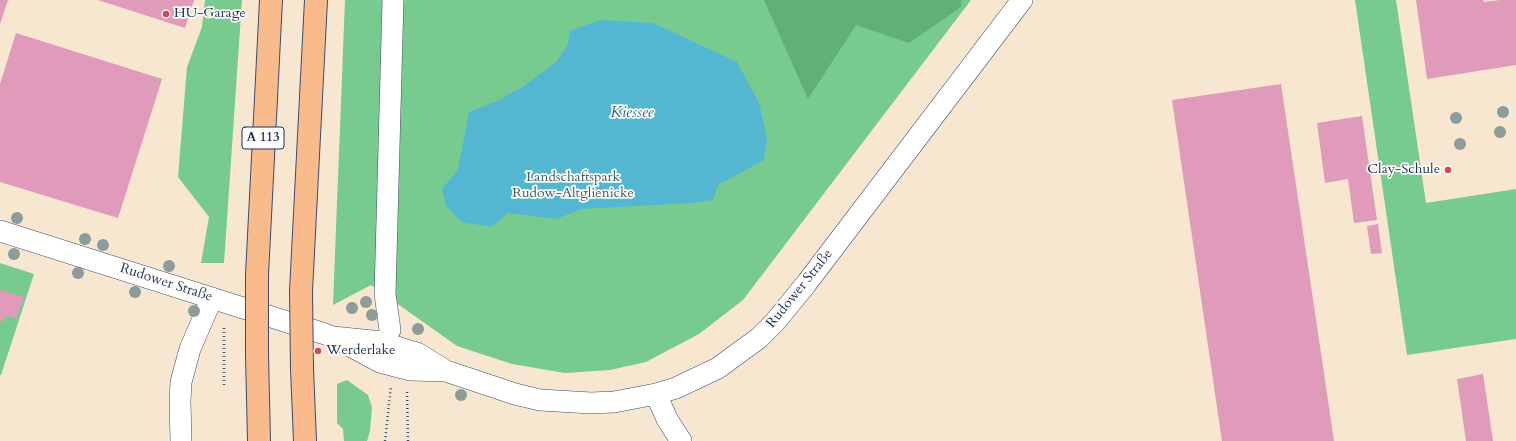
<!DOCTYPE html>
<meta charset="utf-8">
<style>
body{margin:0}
canvas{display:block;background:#f7e6d0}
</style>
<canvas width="1516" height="441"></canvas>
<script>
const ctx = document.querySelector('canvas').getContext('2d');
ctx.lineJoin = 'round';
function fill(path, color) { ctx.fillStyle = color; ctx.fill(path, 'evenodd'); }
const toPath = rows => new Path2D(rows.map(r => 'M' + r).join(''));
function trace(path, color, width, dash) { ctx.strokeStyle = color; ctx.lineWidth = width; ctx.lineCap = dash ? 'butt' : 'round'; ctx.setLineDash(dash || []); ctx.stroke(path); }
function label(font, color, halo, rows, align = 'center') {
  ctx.font = font + ' Cardo,serif'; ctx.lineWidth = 3.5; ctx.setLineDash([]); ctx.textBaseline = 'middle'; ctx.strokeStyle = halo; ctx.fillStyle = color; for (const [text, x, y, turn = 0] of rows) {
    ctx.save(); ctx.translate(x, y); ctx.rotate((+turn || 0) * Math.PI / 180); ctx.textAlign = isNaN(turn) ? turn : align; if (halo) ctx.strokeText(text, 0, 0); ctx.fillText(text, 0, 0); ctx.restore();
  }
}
fill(toPath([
 [205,0,242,0,224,263,201,263,209,217,178,177,187,67,202,27],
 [345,0,971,0,743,300,699,334,646,362,610,370,565,373,512,364,457,346,371,285,333,305],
 [1355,0,1396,0,1426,203,1516,189,1516,339,1407,355],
 [0,263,34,274,1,375,0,375],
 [347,380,368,395,372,407,370,431,367,441,344,441,343,429,337,423,337,384]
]), '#77cb8e');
fill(toPath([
 [764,0,961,0,961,7,909,43,856,25,808,99]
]), '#61af79');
fill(toPath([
 [600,20,653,23,737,62,759,103,767,138,764,160,718,185,713,200,693,203,582,209,556,219,508,213,491,227,462,222,446,206,442,189,458,169,469,112,497,101,524,86,557,61,567,46,570,31]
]), '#53b7d2');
fill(toPath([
 [0,0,8,0,0,24],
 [98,0,194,0,185,28],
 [1416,0,1483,0,1484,2,1500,0,1516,0,1516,65,1427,79],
 [16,33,162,79,118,218,0,182,0,84],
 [1281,84,1334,441,1222,441,1172,100],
 [1362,116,1377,220,1354,223,1348,179,1325,183,1317,123],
 [1378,224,1382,253,1371,254,1367,226],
 [0,290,24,297,16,319,6,315,4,322,0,321],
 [1483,374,1493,441,1466,441,1457,379]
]), '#df9bb9');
const minor = toPath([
 [0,231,322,333,333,337,382,342,403,349,417,353,446,371,515,394,540,400,591,403,614,402,656,394,676,388,718,368,759,338,775,322,806,284,1022,0],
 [390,330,385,294,393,0],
 [343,342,380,362,399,367,411,370,446,371],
 [656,394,667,419,681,441],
 [181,441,180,401,181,382,190,349,212,298]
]);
const highway = toPath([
 [257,275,271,0],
 [301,291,316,0],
 [257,354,259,441],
 [302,369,305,441]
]);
trace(minor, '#3c4a6f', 22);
trace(highway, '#3c4a6f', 24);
trace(toPath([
 [224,328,224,388],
 [407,392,408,441],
 [385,441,391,386]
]), '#3c4a6f', 2.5, [1, 3]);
trace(minor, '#fff', 21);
trace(highway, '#fabb8c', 22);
const highwayBridge = toPath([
 [257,275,257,354],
 [301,291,302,369]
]);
trace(highwayBridge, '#3c4a6f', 24, []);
trace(highwayBridge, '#fabb8c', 22);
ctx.fillStyle = '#8d9b99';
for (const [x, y] of [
 [1503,112],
 [1456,118],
 [1500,132],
 [1460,144],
 [17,218],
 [85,239],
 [103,245],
 [14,254],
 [169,266],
 [78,273],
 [135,292],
 [366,302],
 [352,308],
 [194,311],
 [372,315],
 [418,329],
 [461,395]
]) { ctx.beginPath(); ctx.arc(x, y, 6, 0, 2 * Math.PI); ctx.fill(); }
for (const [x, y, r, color] of [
 [166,14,4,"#d1495b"],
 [1448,170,4,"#d1495b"],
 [318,351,4,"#d1495b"]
]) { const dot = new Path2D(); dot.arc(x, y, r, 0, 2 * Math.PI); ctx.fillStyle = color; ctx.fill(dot); trace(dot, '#fdfcf7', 1.5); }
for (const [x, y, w] of [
 [263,138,42]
]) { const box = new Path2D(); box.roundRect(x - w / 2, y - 11, w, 22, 3); ctx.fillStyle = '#fdfcf7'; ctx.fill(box); trace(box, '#1b2f5e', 1); }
label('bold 13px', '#1b2f5e', null, [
 ["A 113",263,138]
]);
label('14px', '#1b2f5e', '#fdfcf7', [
 ["HU-Garage",174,14],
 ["Clay-Schule",1440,170,"right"],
 ["Werderlake",326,351]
], 'left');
label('14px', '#375e6c', '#fdfcf7', [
 ["Landschaftspark",573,178],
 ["Rudow-Altglienicke",573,194]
]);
label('14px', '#1b2f5e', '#fdfcf7', [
 ["Rudower Straße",166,283,18],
 ["Rudower Straße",800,289,-51]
]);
label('italic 15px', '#2f5f87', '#fdfcf7', [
 ["Kiessee",632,114]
]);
</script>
